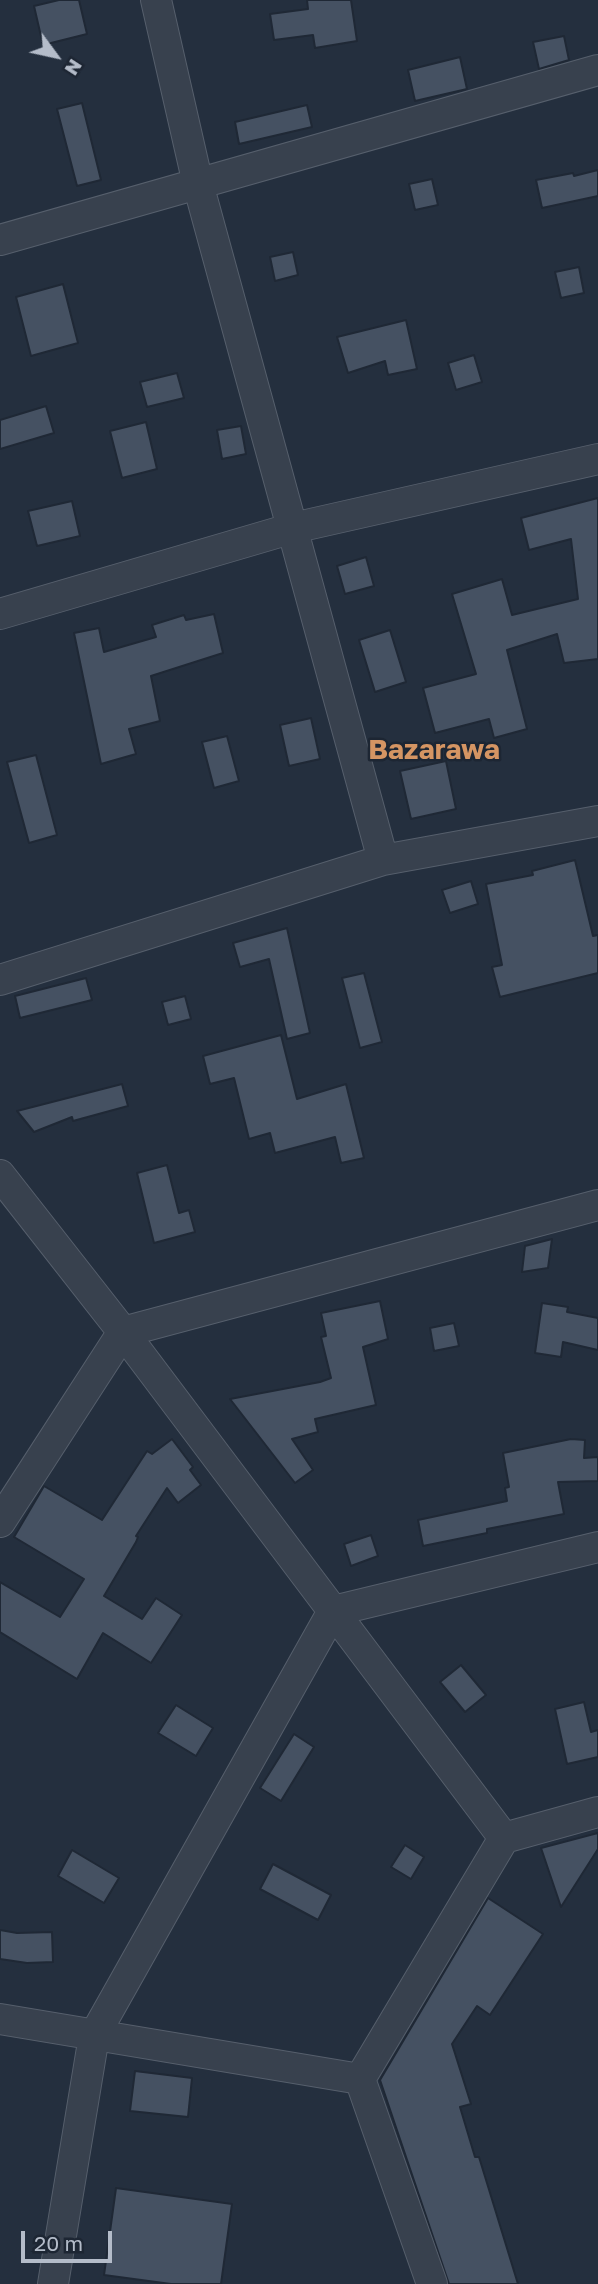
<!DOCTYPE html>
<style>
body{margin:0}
#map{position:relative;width:598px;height:2284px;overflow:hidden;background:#242f3e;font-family:"Golos Text",sans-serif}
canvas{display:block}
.north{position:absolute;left:21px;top:21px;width:70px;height:70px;-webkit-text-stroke:5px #1d2633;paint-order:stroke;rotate:123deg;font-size:19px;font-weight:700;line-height:28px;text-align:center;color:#b4bcc9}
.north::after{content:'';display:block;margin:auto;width:24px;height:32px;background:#b4bcc9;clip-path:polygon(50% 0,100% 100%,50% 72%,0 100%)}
.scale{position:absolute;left:21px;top:2231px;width:91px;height:32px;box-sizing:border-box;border:4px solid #b4bcc9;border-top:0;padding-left:9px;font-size:21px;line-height:24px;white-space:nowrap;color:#b4bcc9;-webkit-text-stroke:5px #1d2633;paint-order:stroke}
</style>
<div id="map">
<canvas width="598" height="2284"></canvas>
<div class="north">N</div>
<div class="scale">20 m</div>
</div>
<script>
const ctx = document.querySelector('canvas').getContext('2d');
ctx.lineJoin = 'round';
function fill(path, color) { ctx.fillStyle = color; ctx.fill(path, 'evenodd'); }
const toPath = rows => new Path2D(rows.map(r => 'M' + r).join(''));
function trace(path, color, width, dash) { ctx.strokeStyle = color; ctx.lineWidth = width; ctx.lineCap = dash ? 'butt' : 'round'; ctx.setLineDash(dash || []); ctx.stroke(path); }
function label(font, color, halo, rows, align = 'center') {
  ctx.font = font + ' "Golos Text",sans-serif'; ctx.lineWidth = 5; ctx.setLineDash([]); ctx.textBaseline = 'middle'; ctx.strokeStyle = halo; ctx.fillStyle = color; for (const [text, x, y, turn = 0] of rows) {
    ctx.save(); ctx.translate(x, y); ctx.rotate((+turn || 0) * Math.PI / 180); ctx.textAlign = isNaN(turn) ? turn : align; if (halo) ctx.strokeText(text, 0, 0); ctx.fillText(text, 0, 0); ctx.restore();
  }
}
const building = toPath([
 [59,0,79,0,87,34,43,45,34,6,59,0],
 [307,0,351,0,357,41,315,48,313,35,274,40,270,14,308,9,307,0],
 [564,36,569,60,539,69,533,42,564,36],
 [460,57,467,89,415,101,408,70,460,57],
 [82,103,101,180,77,186,57,109,82,103],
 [307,105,312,127,239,144,235,122,307,105],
 [598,170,598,196,542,208,536,180,573,173,574,176,598,170],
 [432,179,438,205,415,210,409,184,432,179],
 [293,252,298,275,275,281,270,257,293,252],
 [579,267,584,293,561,298,555,272,579,267],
 [63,284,78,343,31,356,16,297,63,284],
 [406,320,417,369,388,375,385,361,348,373,337,337,406,320],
 [474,355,482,382,456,390,448,363,474,355],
 [177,373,184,398,147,407,140,382,177,373],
 [46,406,54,433,0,449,0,420,46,406],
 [146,422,157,469,122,478,110,431,146,422],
 [241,426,246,454,222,459,217,430,241,426],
 [598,498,598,659,564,663,557,634,507,650,527,729,494,738,489,719,435,733,423,688,476,674,452,594,502,579,512,615,578,599,571,539,529,550,521,518,598,498],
 [72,501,80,536,37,546,28,511,72,501],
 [366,557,374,586,345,594,337,566,366,557],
 [214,614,223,653,151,676,160,721,129,729,136,754,101,764,74,633,99,628,104,652,156,637,152,625,184,615,186,620,214,614],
 [390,630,406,682,375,692,359,640,390,630],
 [311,718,320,759,289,766,280,725,311,718],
 [227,736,239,781,214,788,202,742,227,736],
 [36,755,57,835,29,843,7,762,36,755],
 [446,761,456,809,411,819,400,771,446,761],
 [575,860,593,936,598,935,598,973,500,997,492,967,502,965,486,884,533,875,532,871,575,860],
 [471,881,478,904,450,913,442,890,471,881],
 [287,928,310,1033,287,1039,269,959,240,967,233,943,287,928],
 [364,973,382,1042,360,1048,342,978,364,973],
 [86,978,92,1000,20,1018,15,996,86,978],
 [185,996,191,1019,168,1025,162,1002,185,996],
 [281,1035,297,1099,346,1084,364,1158,341,1163,335,1137,275,1153,270,1133,249,1139,234,1078,210,1084,203,1056,281,1035],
 [122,1084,128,1106,73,1121,72,1117,34,1132,17,1111,122,1084],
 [167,1165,179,1213,189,1210,195,1232,154,1243,137,1173,167,1165],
 [552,1239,548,1268,522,1272,525,1246,552,1239],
 [380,1301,388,1339,363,1347,376,1405,315,1419,318,1432,292,1439,313,1470,295,1483,230,1399,320,1382,331,1378,321,1337,326,1336,321,1313,380,1301],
 [542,1303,568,1307,567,1312,598,1318,598,1350,563,1342,561,1357,535,1353,542,1303],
 [454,1323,459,1346,434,1351,430,1328,454,1323],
 [172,1439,193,1467,190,1470,201,1485,178,1503,167,1488,136,1536,138,1537,136,1542,104,1596,142,1619,156,1598,182,1615,151,1663,103,1633,77,1679,0,1632,0,1582,60,1617,84,1579,14,1537,44,1486,102,1520,147,1451,152,1454,172,1439],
 [571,1439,585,1440,584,1458,598,1457,598,1481,558,1482,564,1514,487,1529,487,1533,423,1546,418,1520,507,1501,505,1488,509,1487,503,1453,571,1439],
 [371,1535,378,1556,351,1566,344,1544,371,1535],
 [461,1665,486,1695,465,1712,440,1682,461,1665],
 [584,1702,591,1732,598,1730,598,1757,567,1764,555,1709,584,1702],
 [176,1705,213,1728,196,1756,158,1733,176,1705],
 [294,1734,314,1747,281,1801,260,1788,294,1734],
 [598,1833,598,1849,561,1907,541,1848,598,1833],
 [405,1845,424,1857,411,1879,391,1867,405,1845],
 [72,1850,119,1878,104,1903,58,1876,72,1850],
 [273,1864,331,1895,318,1920,260,1889,273,1864],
 [488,1898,543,1934,490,2015,477,2006,452,2044,471,2104,460,2107,475,2157,479,2157,518,2284,449,2284,380,2080,488,1898],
 [0,1930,17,1933,52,1932,53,1962,27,1963,0,1959,0,1930],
 [135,2071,192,2078,188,2117,130,2111,135,2071],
 [116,2188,232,2204,221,2284,171,2284,104,2275,116,2188]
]);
fill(building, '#455162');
trace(building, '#1f2835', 2);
const minor = toPath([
 [156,0,198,184,383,860],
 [0,240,598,70],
 [0,614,293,528,598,459],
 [0,980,383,860,598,821],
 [0,1175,123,1332,504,1838],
 [0,1522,123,1332,598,1205],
 [0,2019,360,2079],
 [53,2284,94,2036,333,1611,598,1547],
 [432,2284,360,2079,504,1838,598,1812]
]);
trace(minor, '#565f6c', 32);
trace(minor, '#38414e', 30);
label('bold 28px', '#d59563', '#1d2633', [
 ["Bazarawa",434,750]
]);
</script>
